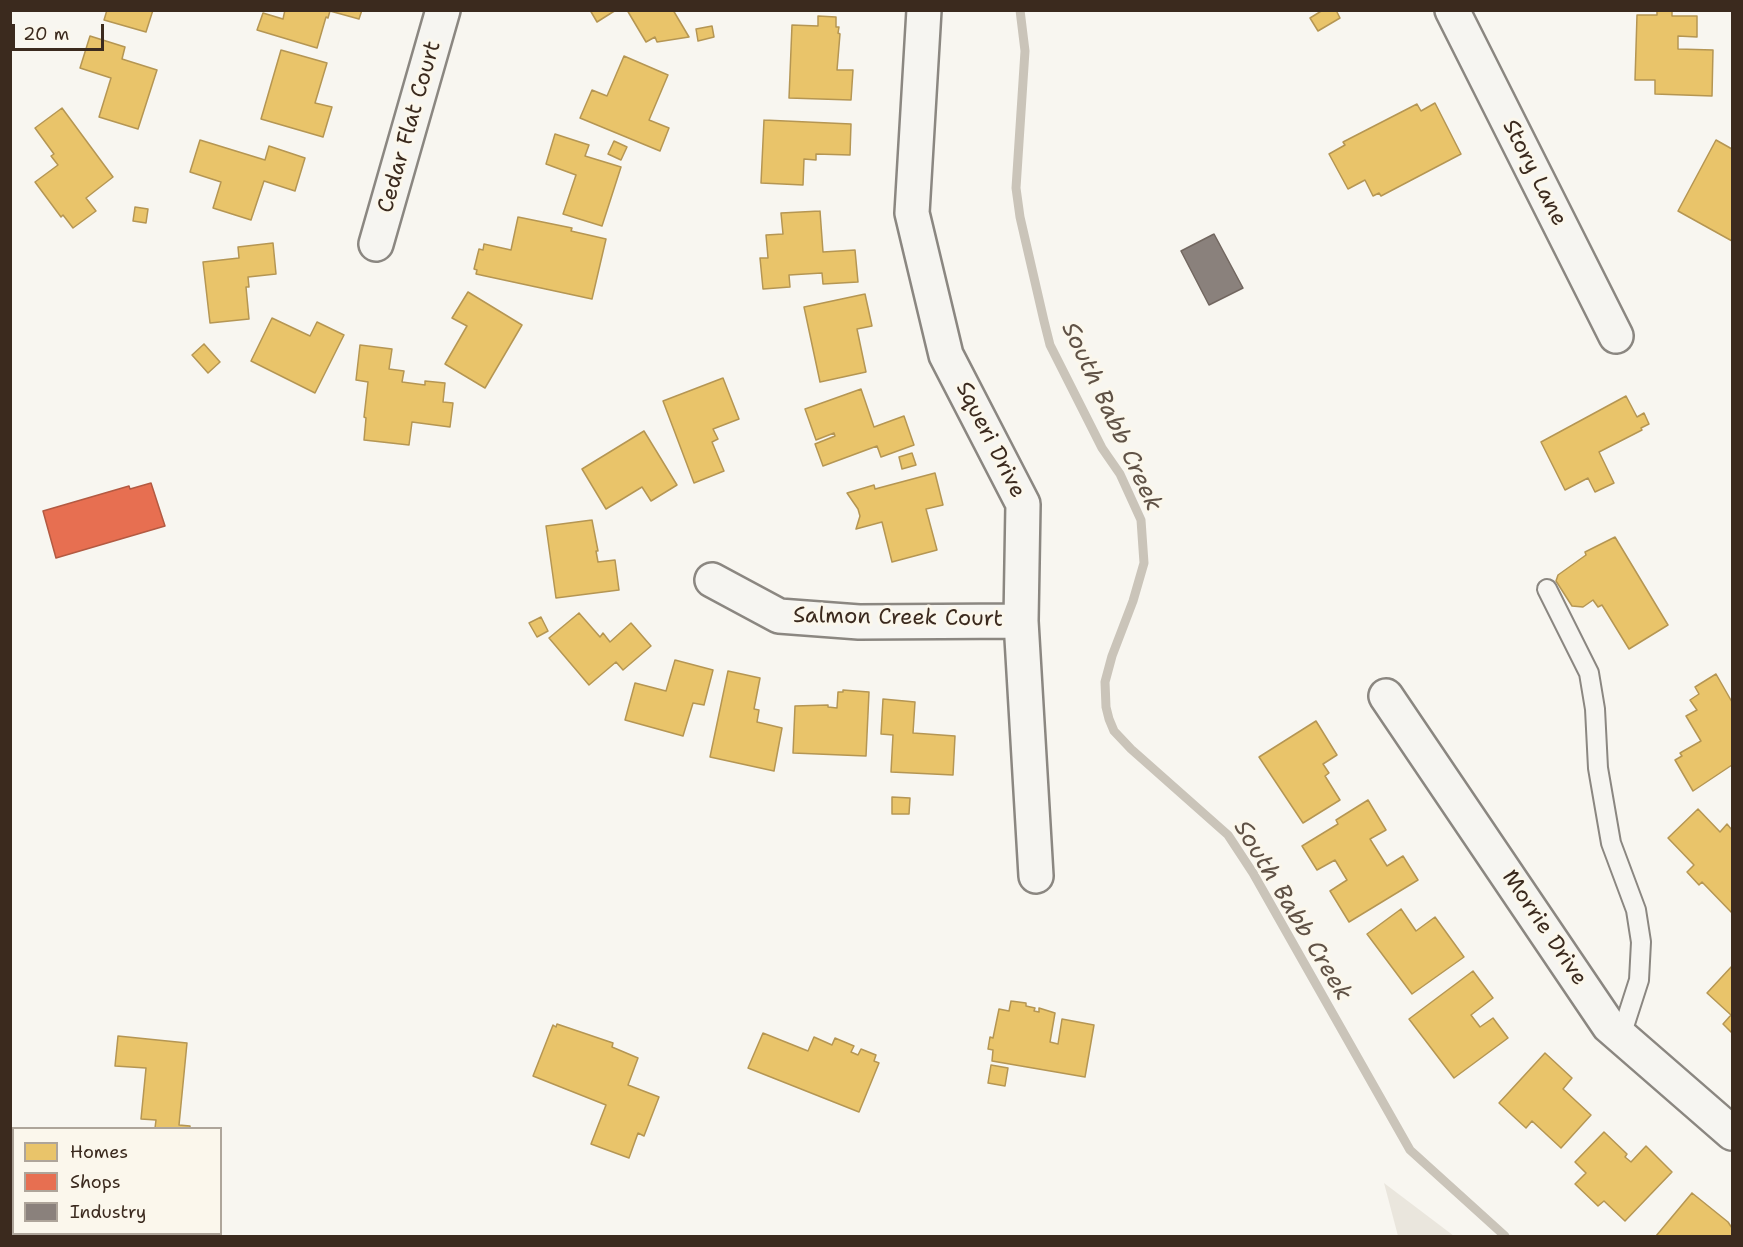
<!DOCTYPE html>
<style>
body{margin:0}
#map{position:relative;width:1743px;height:1247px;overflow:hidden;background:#f8f6f0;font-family:"Shantell Sans",sans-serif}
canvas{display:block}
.frame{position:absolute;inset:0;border:12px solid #3b2a1e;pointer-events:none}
.legend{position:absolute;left:12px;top:1127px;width:210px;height:108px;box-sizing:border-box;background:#fbf7ec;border:2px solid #aea59a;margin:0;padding:8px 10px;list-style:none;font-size:18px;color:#3b2a1e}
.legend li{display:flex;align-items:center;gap:12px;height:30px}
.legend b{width:30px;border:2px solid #aea59a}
.scale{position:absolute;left:12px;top:24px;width:92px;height:27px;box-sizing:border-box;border:3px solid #3b2a1e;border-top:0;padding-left:8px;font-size:18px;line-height:21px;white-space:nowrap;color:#3b2a1e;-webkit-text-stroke:4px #fbf7ec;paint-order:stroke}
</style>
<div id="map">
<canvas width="1743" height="1247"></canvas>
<div class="frame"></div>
<ul class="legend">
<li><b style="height:16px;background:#e9c46a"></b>Homes</li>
<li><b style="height:16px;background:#e76f51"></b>Shops</li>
<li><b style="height:16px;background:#8a817c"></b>Industry</li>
</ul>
<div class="scale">20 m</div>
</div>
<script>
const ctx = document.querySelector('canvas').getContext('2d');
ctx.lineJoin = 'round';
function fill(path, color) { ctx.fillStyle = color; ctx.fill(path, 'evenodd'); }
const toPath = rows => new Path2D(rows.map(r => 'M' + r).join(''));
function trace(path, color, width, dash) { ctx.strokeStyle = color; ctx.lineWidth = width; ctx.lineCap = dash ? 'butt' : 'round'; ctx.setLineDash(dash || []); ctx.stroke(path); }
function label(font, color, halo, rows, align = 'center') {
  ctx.font = font + ' "Shantell Sans",sans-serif'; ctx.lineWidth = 6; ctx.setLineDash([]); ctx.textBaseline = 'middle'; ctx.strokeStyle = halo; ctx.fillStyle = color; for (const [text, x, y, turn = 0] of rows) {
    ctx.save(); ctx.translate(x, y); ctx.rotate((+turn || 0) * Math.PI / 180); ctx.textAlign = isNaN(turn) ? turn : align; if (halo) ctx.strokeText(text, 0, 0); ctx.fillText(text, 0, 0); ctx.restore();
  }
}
fill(toPath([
 [1384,1183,1454,1236,1398,1236]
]), '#eae6dd');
const homes = toPath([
 [107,10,153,10,146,32,104,20,107,10],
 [285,10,362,10,359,19,330,11,328,18,326,17,317,48,257,30,263,13,283,19,285,10],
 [590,10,616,10,597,22,590,10],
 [627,10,673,10,689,37,657,42,655,37,646,42,627,10],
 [1323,10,1336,10,1340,18,1318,31,1310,18,1323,10],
 [1657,11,1672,11,1672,16,1697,16,1697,37,1678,36,1678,49,1713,50,1712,96,1655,94,1655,80,1635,80,1637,15,1657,15,1657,11],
 [818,16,836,17,836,27,839,27,838,33,840,34,837,70,853,70,851,100,789,98,792,25,818,26,818,16],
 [712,26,714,37,698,41,696,29,712,26],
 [90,36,125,47,122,59,157,70,138,129,99,117,111,78,80,68,90,36],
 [281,50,327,63,315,103,332,107,323,137,261,119,281,50],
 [624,56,668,75,649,120,669,128,660,151,580,118,592,90,607,96,624,56],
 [1435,103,1461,154,1381,196,1379,193,1373,196,1365,180,1348,189,1329,154,1345,145,1343,142,1417,104,1421,111,1435,103],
 [62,108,113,177,86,198,96,211,73,228,63,215,61,217,35,182,58,165,51,156,54,154,35,128,62,108],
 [764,120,851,124,850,155,816,154,816,160,804,159,803,185,761,183,764,120],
 [555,134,589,145,585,156,621,167,602,226,563,214,576,175,546,164,555,134],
 [200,140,265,160,269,146,305,158,295,191,264,181,251,220,213,208,221,182,190,172,200,140],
 [1716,140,1732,149,1732,241,1678,211,1716,140],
 [614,141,627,147,621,160,608,154,614,141],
 [135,207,148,209,146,223,133,221,135,207],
 [820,211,823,252,855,250,858,282,823,284,822,273,789,275,790,287,763,289,760,258,768,258,766,235,783,234,781,213,820,211],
 [518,217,572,228,571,231,606,239,592,299,476,274,477,270,474,269,479,249,483,250,484,244,511,250,518,217],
 [273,243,276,274,248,277,249,287,246,287,249,319,210,323,203,262,239,258,238,247,273,243],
 [468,292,522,325,485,388,445,364,467,326,452,318,468,292],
 [865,294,872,326,857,329,866,372,820,382,804,307,865,294],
 [272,318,310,336,317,322,344,335,315,393,251,361,272,318],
 [204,344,220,362,208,373,192,355,204,344],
 [360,345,392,349,389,369,404,371,402,382,425,385,425,381,445,383,443,402,453,403,450,427,412,422,409,445,364,440,366,418,364,417,368,382,356,380,360,345],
 [723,378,739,419,713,429,718,439,712,442,724,471,694,483,663,401,723,378],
 [861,389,874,427,904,416,914,445,881,457,877,446,823,466,815,444,835,436,834,433,816,440,805,409,861,389],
 [1626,396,1637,417,1644,413,1649,424,1641,428,1642,430,1599,452,1614,483,1595,492,1588,478,1565,490,1541,442,1626,396],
 [644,431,677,485,651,501,642,487,606,509,582,469,644,431],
 [912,453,916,465,902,469,899,457,912,453],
 [935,473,943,505,926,509,937,550,892,562,882,522,856,529,860,516,858,509,847,493,874,485,875,489,935,473],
 [592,520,598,551,596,551,598,562,615,560,619,590,556,598,546,526,592,520],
 [1615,537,1668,625,1629,649,1602,605,1598,607,1593,600,1583,607,1572,606,1556,581,1558,575,1586,555,1585,552,1615,537],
 [579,613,600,637,603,633,610,642,631,623,651,646,623,670,616,662,589,685,549,638,579,613],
 [541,617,548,631,537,637,529,623,541,617],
 [675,660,713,670,704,705,693,703,683,736,625,720,635,683,666,691,675,660],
 [728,671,760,678,754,709,759,710,757,722,782,728,774,771,710,757,728,671],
 [1716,674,1732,702,1732,765,1693,791,1675,760,1682,756,1680,753,1701,741,1686,716,1697,710,1690,700,1699,694,1695,687,1716,674],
 [843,690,869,692,866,756,793,753,795,706,828,705,828,707,837,708,838,692,843,692,843,690],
 [883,699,915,702,913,733,955,736,953,775,891,772,893,735,881,734,883,699],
 [1316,721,1337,755,1323,764,1329,773,1325,776,1340,800,1303,823,1259,757,1316,721],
 [892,797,910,798,909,814,892,814,892,797],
 [1368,800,1386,830,1370,839,1387,866,1403,856,1418,880,1349,922,1330,891,1347,880,1335,860,1317,870,1302,846,1338,824,1336,820,1368,800],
 [1698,809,1720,832,1727,824,1732,830,1732,913,1702,882,1699,885,1687,872,1694,865,1668,838,1698,809],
 [1401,909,1416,931,1435,917,1464,957,1412,994,1367,934,1401,909],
 [1732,966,1732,1033,1723,1024,1731,1015,1707,993,1732,966],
 [1473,971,1493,998,1471,1015,1480,1027,1493,1018,1508,1038,1454,1078,1409,1019,1473,971],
 [1011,1001,1026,1003,1026,1006,1035,1008,1034,1011,1039,1012,1039,1008,1055,1013,1050,1042,1058,1044,1062,1019,1094,1025,1085,1077,992,1061,993,1050,988,1049,990,1037,993,1038,999,1009,1009,1011,1011,1001],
 [557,1024,613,1043,612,1047,638,1058,628,1085,659,1097,644,1136,638,1133,629,1158,591,1144,606,1105,533,1076,553,1025,556,1027,557,1024],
 [763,1033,808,1051,814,1037,832,1045,835,1038,854,1046,851,1052,858,1055,861,1049,876,1055,874,1061,879,1063,859,1112,748,1068,763,1033],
 [118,1036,187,1043,179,1125,190,1126,190,1128,155,1128,156,1120,141,1119,146,1068,115,1066,118,1036],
 [1545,1053,1572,1078,1563,1089,1591,1115,1561,1148,1532,1121,1526,1128,1499,1103,1545,1053],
 [991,1065,1008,1068,1005,1086,988,1083,991,1065],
 [1604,1132,1627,1154,1625,1157,1631,1162,1646,1146,1672,1172,1625,1221,1604,1201,1598,1206,1575,1184,1586,1173,1575,1162,1604,1132],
 [1692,1193,1728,1222,1732,1228,1732,1236,1656,1236,1692,1193]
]);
fill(homes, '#e9c46a');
trace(homes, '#b59653', 1.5);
const shops = toPath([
 [151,483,165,526,56,558,43,511,129,486,130,489,151,483]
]);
fill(shops, '#e76f51');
trace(shops, '#b35a42', 1.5);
const industry = toPath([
 [1214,234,1243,288,1209,305,1181,251,1214,234]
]);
fill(industry, '#8a817c');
trace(industry, '#726760', 1.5);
trace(toPath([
 [1020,10,1025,51,1016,188,1020,217,1044,321,1050,345,1102,448,1120,474,1141,520,1144,563,1133,601,1112,656,1105,682,1106,707,1109,719,1114,731,1131,749,1228,835,1253,873,1410,1150,1505,1236]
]), '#cac4b9', 9);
const service = toPath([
 [1547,589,1589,673,1595,709,1598,768,1611,843,1636,910,1641,942,1639,980,1621,1036],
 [70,1236,70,1234]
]);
const minor = toPath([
 [924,10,912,213,946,355,1023,504,1021,621,1036,876],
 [1452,10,1616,336],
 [376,244,443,10],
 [712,580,779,616,859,622,1021,621],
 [1386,696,1609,1026,1732,1133]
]);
trace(service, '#8b8781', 22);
trace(minor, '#8b8781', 38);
trace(service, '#f6f5f1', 18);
trace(minor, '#f6f5f1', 33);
label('22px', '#3b2a1e', '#fbf7ec', [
 ["Cedar Flat Court",410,127,-74],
 ["Story Lane",1534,173,63],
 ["Squeri Drive",990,440,63],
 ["Salmon Creek Court",898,618,1],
 ["Morrie Drive",1544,928,56]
]);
label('italic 24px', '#605246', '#fbf7ec', [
 ["South Babb Creek",1111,417,65],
 ["South Babb Creek",1292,911,59]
]);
</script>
